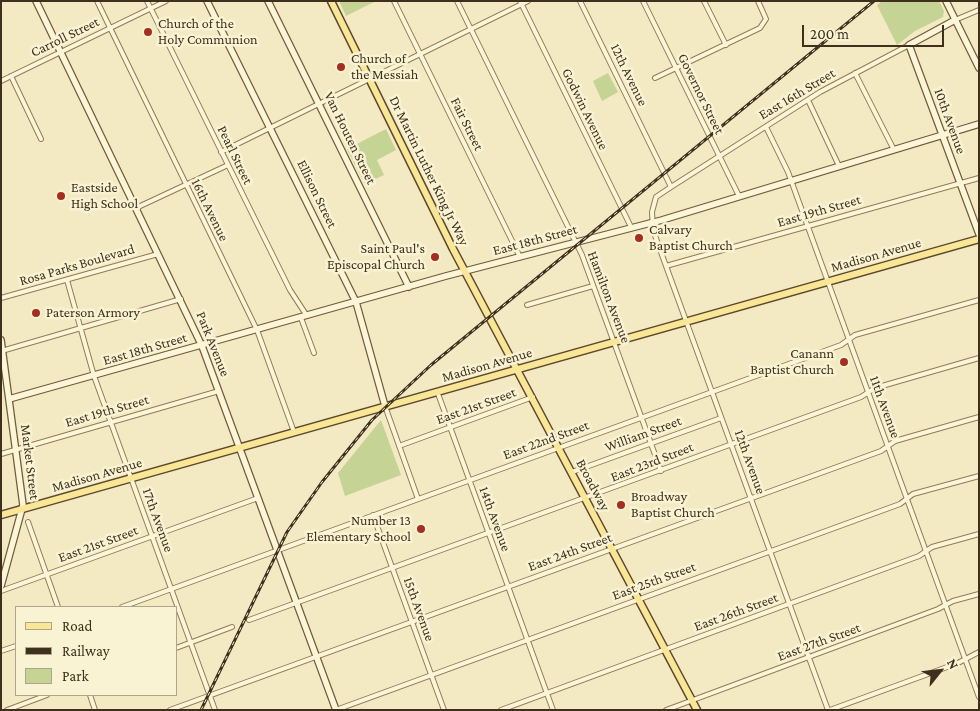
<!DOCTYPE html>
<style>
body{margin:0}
#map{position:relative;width:980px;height:711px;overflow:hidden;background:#f3eac3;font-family:"Crimson Pro",serif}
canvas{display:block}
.frame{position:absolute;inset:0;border:2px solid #3e301d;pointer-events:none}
.legend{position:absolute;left:15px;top:606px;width:162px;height:90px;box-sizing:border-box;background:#f9f3d3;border:1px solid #aea58a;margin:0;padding:6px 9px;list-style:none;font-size:15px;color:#3e301d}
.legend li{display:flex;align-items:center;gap:10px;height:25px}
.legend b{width:25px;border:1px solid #aea58a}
.north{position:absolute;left:915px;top:646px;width:50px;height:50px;-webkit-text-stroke:4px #f9f3d3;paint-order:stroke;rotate:61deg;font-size:14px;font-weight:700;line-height:20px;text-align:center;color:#3e301d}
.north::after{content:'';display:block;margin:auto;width:18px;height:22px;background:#3e301d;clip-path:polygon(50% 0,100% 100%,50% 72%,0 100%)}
.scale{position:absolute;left:802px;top:25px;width:142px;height:22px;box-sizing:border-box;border:2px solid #3e301d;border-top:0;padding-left:6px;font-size:15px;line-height:18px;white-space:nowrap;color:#3e301d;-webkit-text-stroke:4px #f9f3d3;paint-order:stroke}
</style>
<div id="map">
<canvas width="980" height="711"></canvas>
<div class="frame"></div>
<ul class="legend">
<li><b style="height:6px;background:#fae697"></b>Road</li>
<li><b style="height:6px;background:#3e301d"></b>Railway</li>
<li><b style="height:14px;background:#c5d395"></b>Park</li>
</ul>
<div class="north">N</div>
<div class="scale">200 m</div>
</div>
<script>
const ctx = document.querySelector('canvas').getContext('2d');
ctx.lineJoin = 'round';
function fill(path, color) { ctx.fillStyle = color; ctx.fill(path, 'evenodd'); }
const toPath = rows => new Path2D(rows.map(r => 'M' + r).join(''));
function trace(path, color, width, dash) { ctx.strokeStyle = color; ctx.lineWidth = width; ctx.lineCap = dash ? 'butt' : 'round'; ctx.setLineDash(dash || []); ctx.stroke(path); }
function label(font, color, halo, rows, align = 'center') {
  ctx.font = font + ' "Crimson Pro",serif'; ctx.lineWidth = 5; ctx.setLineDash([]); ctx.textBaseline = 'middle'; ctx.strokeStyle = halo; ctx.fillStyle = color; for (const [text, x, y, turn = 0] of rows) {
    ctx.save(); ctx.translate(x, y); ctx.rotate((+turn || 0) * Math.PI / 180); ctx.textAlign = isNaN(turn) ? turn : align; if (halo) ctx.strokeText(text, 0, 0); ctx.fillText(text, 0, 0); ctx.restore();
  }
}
fill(toPath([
 [339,1,376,1,346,16],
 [882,1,939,1,944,11,943,17,915,31,897,45,877,5],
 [608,73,618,92,602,101,593,81],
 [386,129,396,150,377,160,384,175,365,184,347,149],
 [381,420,401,475,345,496,338,473]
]), '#c5d395');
const street = toPath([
 [97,1,257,330,294,432],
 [147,1,290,290,307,316],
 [394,1,520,257],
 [457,1,582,255,661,471],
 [520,1,631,227],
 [580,1,671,187],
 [643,1,739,196],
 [704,1,726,45],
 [955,20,979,10],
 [855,73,894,150],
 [11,76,41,139],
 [655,78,760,28,766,19,758,1],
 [1,81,166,1],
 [808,100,839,166],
 [766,127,788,172,979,697],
 [221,152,528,1],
 [136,208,228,165],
 [666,266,979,178],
 [67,280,94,376,215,710],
 [1,298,158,254],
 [527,305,593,286],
 [301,318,314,353],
 [1,353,5,350,181,299],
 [437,391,553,710],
 [385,406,418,499],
 [399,446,533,397],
 [1,454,219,391],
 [572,472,721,418],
 [373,515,444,710],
 [28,522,58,607],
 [1,591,258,498],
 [122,607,841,345,855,335,979,300],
 [249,620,861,397,875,388,979,358],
 [176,648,232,627],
 [1,651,16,646],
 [90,695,95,710],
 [7,710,47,695],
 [170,710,881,451,895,441,979,417],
 [336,710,900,504,913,494,979,476],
 [501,710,919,556,932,547,979,534],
 [666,710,938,609,953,601,979,594],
 [828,710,666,266,653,230,652,212,656,197,671,187,820,92,909,45],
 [830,710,958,663,979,652]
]);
const secondary = toPath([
 [36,1,202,346,336,710],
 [207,1,356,302,385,406],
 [268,1,409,287],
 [946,1,979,68],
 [955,20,909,45,979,234],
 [1,340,23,505,1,586],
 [9,399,446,276,662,220,979,124]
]);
const primary = toPath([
 [331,1,453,249,697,710],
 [1,515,979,239]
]);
trace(street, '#907b57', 6);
trace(secondary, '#715c3a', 8);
trace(primary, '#5d482c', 9);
trace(street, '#fcf5d7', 4);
trace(secondary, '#fcf5d7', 5.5);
trace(primary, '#fae697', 6);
const rail = toPath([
 [201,710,287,532,322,482,372,420,431,365,874,1]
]);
trace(rail, '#3e301d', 3);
trace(rail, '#f9f3d3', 1, [4]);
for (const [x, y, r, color] of [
 [148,32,5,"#a62e20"],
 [341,67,5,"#a62e20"],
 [61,196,5,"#a62e20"],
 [639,238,5,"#a62e20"],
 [435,257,5,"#a62e20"],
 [36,313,5,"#a62e20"],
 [844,362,5,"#a62e20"],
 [621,505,5,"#a62e20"],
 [421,529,5,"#a62e20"]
]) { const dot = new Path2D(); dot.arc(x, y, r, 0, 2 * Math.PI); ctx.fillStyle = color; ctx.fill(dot); trace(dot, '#f9f3d3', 2); }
label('14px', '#3e301d', '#f9f3d3', [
 ["Church of the",158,24],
 ["Holy Communion",158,40],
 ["Church of",351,59],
 ["the Messiah",351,75],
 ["Eastside",71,188],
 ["High School",71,204],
 ["Calvary",649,230],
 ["Baptist Church",649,246],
 ["Saint Paul's",425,249,"right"],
 ["Episcopal Church",425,265,"right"],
 ["Paterson Armory",46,313],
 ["Canann",834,354,"right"],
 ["Baptist Church",834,370,"right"],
 ["Broadway",631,497],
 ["Baptist Church",631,513],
 ["Number 13",411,521,"right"],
 ["Elementary School",411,537,"right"]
], 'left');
label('14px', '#3e301d', '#f9f3d3', [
 ["Carroll Street",65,37,-26],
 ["12th Avenue",629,75,64],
 ["Governor Street",701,94,64],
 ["East 16th Street",797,94,-31],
 ["Godwin Avenue",585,109,64],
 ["10th Avenue",950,121,70],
 ["Fair Street",467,124,64],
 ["Van Houten Street",350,138,64],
 ["Pearl Street",235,155,64],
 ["Dr Martin Luther King Jr Way",429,171,64],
 ["Ellison Street",317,194,64],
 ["16th Avenue",210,210,64],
 ["East 19th Street",819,211,-16],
 ["East 18th Street",535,240,-15],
 ["Madison Avenue",876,255,-16],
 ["Rosa Parks Boulevard",77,265,-16],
 ["Hamilton Avenue",609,297,69],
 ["Park Avenue",213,344,68],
 ["East 18th Street",145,349,-16],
 ["Madison Avenue",487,365,-16],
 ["East 21st Street",476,406,-20],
 ["11th Avenue",885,407,70],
 ["East 19th Street",107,411,-16],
 ["William Street",643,434,-20],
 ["East 22nd Street",546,440,-20],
 ["Market Street",30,462,83],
 ["East 23rd Street",652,462,-21],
 ["12th Avenue",750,462,70],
 ["Madison Avenue",97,475,-16],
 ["Broadway",593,485,62],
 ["14th Avenue",495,519,70],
 ["17th Avenue",158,520,70],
 ["East 21st Street",98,544,-20],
 ["East 24th Street",570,552,-20],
 ["East 25th Street",654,581,-20],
 ["15th Avenue",419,609,70],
 ["East 26th Street",736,612,-20],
 ["East 27th Street",819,642,-20]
]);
</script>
